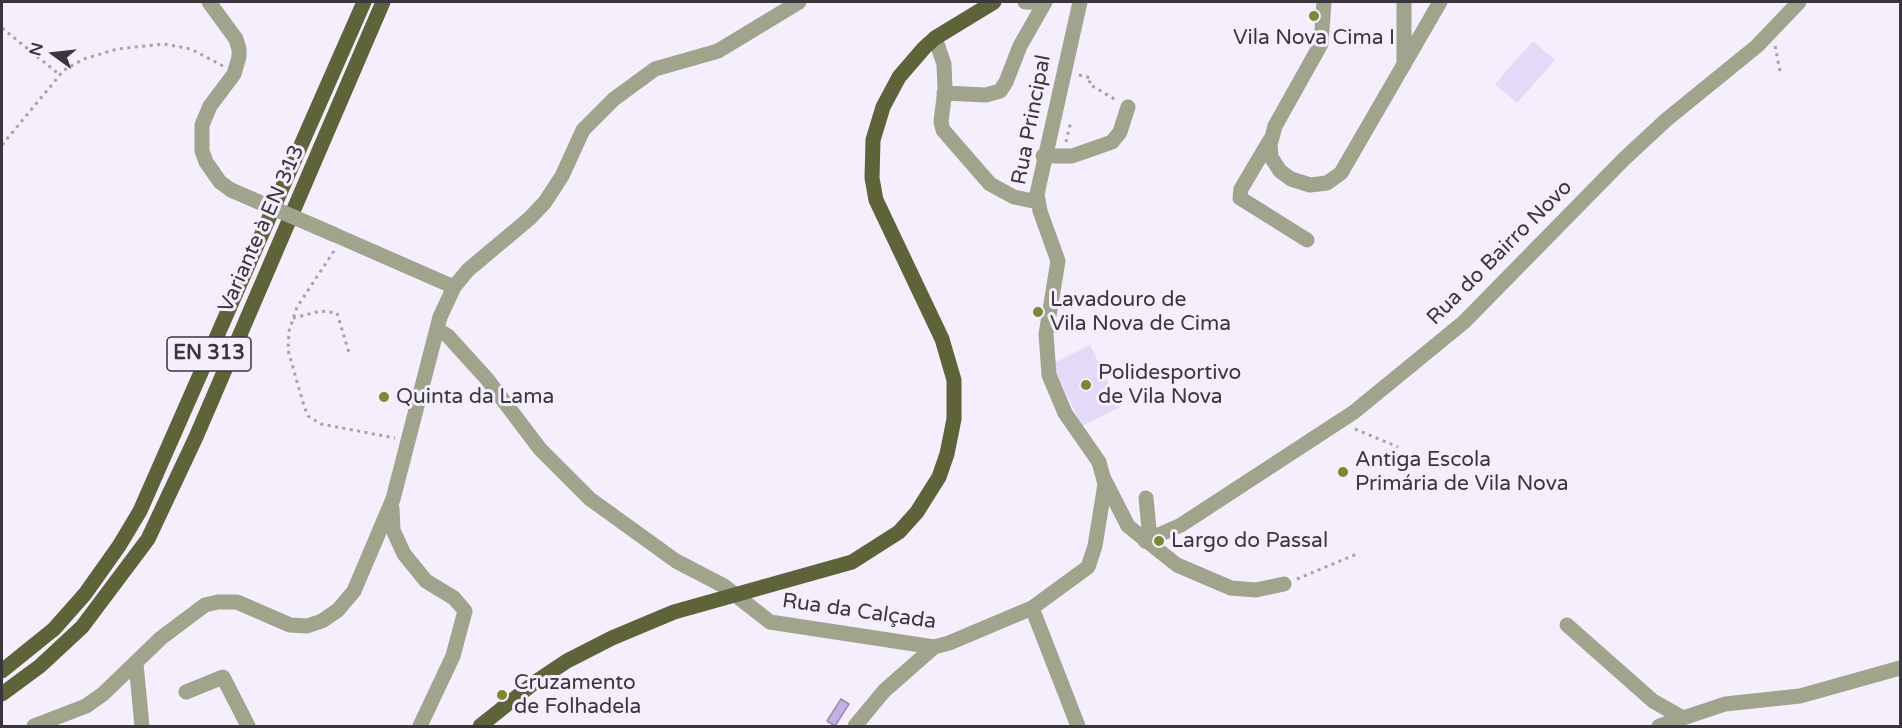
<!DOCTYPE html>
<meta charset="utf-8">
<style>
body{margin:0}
#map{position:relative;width:1902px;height:728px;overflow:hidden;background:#f4eefd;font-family:"Varela Round",sans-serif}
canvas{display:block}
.frame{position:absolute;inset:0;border:3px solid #39363e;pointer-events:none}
.north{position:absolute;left:24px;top:24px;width:60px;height:60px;-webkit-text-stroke:4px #f4eefd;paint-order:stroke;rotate:285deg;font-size:16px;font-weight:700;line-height:24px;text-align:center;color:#39363e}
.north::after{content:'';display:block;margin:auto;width:21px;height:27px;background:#39363e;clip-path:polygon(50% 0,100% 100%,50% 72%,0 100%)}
</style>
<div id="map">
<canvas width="1902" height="728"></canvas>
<div class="frame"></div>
<div class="north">N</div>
</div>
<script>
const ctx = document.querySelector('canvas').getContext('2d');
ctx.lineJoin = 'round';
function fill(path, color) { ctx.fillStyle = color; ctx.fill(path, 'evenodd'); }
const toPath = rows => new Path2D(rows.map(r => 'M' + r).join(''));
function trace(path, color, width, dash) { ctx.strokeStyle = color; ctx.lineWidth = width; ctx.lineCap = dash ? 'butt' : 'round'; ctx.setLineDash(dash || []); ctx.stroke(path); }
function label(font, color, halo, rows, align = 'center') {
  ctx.font = font + ' "Varela Round",sans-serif'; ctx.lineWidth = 6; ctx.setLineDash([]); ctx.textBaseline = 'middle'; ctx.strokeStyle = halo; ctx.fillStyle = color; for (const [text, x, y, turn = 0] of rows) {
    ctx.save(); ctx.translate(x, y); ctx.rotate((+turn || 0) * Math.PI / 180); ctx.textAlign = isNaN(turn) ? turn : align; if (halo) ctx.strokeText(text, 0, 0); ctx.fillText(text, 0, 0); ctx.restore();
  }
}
fill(toPath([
 [1533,41,1555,60,1517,103,1495,84],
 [1090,345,1120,407,1082,426,1052,364]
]), '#e5d9f8');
const water = toPath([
 [841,699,849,704,835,726,827,721,841,699]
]);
fill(water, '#c5b0e3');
trace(water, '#9b8bb2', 1.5);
trace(toPath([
 [2,28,60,75],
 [1775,46,1780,71],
 [1079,75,1091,78,1089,84,1116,100],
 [1066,142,1071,121],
 [2,145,64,70,84,59,117,49,164,44,191,49,223,66],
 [334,251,297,307,289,331,288,350,304,406,308,416,321,424,395,438],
 [293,318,321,311,337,313,350,356],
 [1355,429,1398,447],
 [1297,579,1359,553]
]), '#a7a2ae', 3, [3, 4.5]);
trace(toPath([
 [209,2,236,39,239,49,239,57,234,74,210,106,202,125,202,151,206,162,220,182,231,190],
 [1025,2,1041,2],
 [1324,2,1321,44,1275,126,1270,145,1271,157,1280,171,1291,179,1310,185,1327,183,1341,173,1440,2],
 [935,38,944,64,945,89,941,122,943,130,990,184,1014,197,1038,202],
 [1404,65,1404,2],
 [944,93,986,95,1000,91,1006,82,1020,46,1045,2],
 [1270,140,1241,189,1240,198,1307,240],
 [1043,156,1072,156,1112,142,1120,132,1128,107],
 [333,234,454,287],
 [437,329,448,336,487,379,540,449,590,499,676,561,724,586,770,622,934,647,949,643,1032,608,1088,567,1095,546,1105,484,1099,462,1065,413,1049,375,1046,334,1058,261,1040,211,1037,194,1080,2],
 [1104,479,1128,526,1177,565,1231,588,1256,590,1284,584],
 [1146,498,1150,539],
 [392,508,393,530,404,554,426,581,454,598,465,611,453,656,420,726],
 [1145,541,1181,525,1354,412,1464,322,1624,159,1666,120,1757,46,1799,2],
 [1032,608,1078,726],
 [1567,625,1653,701,1683,718],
 [136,664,142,726],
 [186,692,223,677,248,726],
 [34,726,86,706,103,694,161,638,205,605,218,602,237,602,290,625,307,626,322,621,338,610,354,591,393,499,440,317,454,287,468,270,530,218,545,202,562,176,583,130,614,99,655,69,718,51,799,2],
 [855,726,884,691,934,647],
 [1659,726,1725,704,1800,696,1900,668]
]), '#a0a48c', 15);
trace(toPath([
 [2,671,54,629,85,594,119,546,140,511,364,2],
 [2,694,40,666,82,627,148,539,196,437,383,2],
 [480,726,534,683,567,661,612,638,674,612,852,562,899,532,917,512,939,477,947,454,954,419,954,380,942,339,876,200,872,178,873,140,883,107,899,77,924,48,935,38,994,2]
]), '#5e6339', 15);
trace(toPath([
 [231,190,333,234]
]), '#a0a48c', 15);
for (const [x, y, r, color] of [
 [1314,16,6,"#7e8733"],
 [1038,312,6,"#7e8733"],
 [1086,385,6,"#7e8733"],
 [384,397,6,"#7e8733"],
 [1343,472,6,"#7e8733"],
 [1159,541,6,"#7e8733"],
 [502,695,6,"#7e8733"]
]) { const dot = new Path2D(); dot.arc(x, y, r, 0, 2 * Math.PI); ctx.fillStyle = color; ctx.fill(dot); trace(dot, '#f4eefd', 2); }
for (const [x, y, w] of [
 [209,354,84]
]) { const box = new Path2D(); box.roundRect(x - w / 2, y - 17, w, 34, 4.5); ctx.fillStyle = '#f4eefd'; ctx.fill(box); trace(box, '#39363e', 1.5); }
label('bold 20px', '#39363e', null, [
 ["EN 313",209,354]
]);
label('21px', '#39363e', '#f4eefd', [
 ["Vila Nova Cima I",1314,38,"center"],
 ["Lavadouro de",1050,300],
 ["Vila Nova de Cima",1050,324],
 ["Polidesportivo",1098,373],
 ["de Vila Nova",1098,397],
 ["Quinta da Lama",396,397],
 ["Antiga Escola",1355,460],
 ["Primária de Vila Nova",1355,484],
 ["Largo do Passal",1171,541],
 ["Cruzamento",514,683],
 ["de Folhadela",514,707]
], 'left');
label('21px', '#39363e', '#f4eefd', [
 ["Rua Principal",1032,120,-79],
 ["Variante à EN 313",262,229,-66],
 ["Rua do Bairro Novo",1500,253,-45],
 ["Rua da Calçada",859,612,8]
]);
</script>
